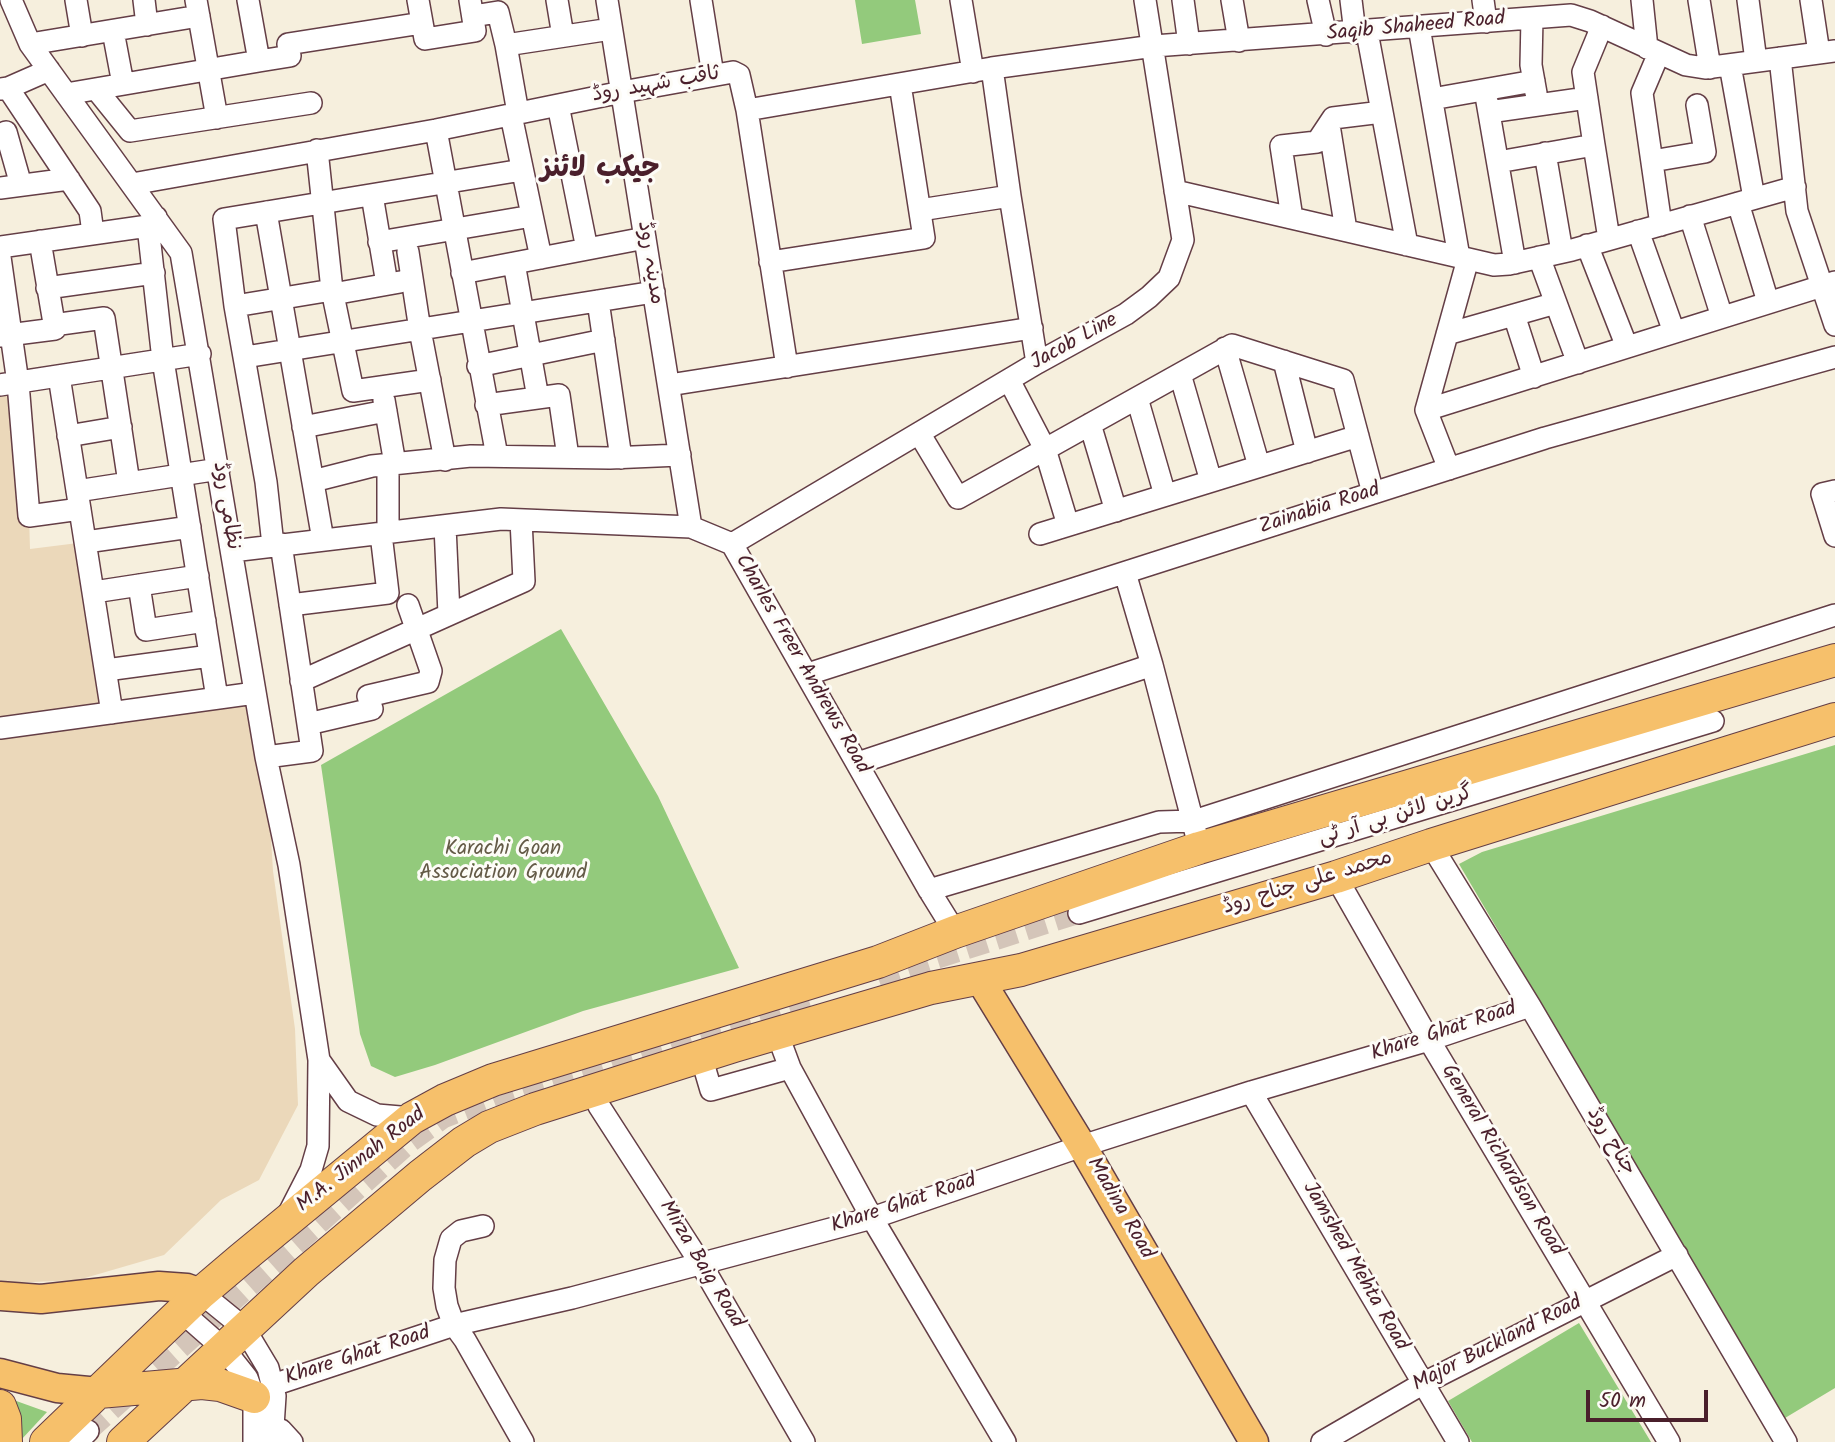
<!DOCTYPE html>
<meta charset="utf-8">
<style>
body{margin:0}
#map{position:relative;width:1835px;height:1442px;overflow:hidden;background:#f6efdd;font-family:Kalam,sans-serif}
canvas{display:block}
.scale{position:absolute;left:1586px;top:1390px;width:122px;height:32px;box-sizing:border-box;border:4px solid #4a1f2b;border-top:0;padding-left:9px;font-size:21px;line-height:24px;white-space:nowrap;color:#4a1f2b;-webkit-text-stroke:5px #fdfcf7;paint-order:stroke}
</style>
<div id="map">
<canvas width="1835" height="1442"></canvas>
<div class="scale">50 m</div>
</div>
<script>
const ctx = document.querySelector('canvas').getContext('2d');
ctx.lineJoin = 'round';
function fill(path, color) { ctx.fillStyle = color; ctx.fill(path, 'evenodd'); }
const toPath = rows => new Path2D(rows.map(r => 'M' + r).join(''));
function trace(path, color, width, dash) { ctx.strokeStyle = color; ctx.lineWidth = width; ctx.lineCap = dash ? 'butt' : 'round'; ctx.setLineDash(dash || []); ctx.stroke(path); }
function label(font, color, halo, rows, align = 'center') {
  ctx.font = font + ' Kalam,"Playpen Sans Arabic",sans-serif'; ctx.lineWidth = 6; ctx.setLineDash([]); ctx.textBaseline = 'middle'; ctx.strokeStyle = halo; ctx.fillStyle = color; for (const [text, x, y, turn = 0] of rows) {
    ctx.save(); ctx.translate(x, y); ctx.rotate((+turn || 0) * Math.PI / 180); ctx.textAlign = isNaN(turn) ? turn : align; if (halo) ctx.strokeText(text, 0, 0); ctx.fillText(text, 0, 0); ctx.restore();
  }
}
fill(toPath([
 [18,383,29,516,30,549,86,542,112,712,255,693,266,757,273,871,295,1029,298,1105,259,1180,221,1200,164,1255,78,1280,33,1282,0,1282,0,385]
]), '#ebd8ba');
fill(toPath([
 [855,0,915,0,921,34,862,44],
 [561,629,658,796,739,968,583,1011,435,1065,395,1077,371,1066,360,1034,321,765],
 [1835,745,1835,1388,1785,1418,1459,864,1482,852],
 [1579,1323,1651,1442,1472,1442,1448,1401],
 [8,1398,47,1412,21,1440]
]), '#93ca7c');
trace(toPath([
 [878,977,1079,913],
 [88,1431,409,1143,443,1118,497,1097,814,998]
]), '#d4c5b9', 21, [21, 10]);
const minor = toPath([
 [11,0,30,44,181,253,266,757,289,865,319,1060,318,1146,311,1170,290,1211],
 [76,0,82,36],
 [144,0,147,25],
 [196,0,217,118],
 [418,0,425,39,475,31,470,0],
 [557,0,563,36],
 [607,0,691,527],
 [701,0,713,75],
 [961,0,973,72],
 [1183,0,1189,44],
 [1232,0,1239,41],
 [1318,0,1326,35],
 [1351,0,1355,33],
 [1483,0,1486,22],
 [1642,0,1647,48],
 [1699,0,1710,68],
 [1748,0,1756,61],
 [1811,0,1819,53],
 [473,16,498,12,506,45],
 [1532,18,1531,65,1536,93],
 [1419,27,1459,257],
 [113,31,123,84],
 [1367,32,1407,245],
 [30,44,199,16],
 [1659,53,1642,93,1661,225],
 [1780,58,1797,211,1835,325],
 [259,61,290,56,288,44,422,23],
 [1730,65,1754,198],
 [992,68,1010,196,1037,363],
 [8,88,90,211,93,233],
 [0,89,8,88,49,70],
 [96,89,130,131,311,103],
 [1485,90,1515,263],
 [66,94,259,61,248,0],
 [1432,99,1534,81],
 [558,105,587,249],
 [747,110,787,367],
 [1489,112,1587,98],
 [518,113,506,45,611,29],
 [511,115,541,258],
 [1329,125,1346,230],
 [436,130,497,456],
 [6,132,21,185],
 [1594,145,1583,72,1602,26],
 [317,150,332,290,353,391,430,380],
 [1545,153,1562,252],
 [1652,161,1705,152,1697,105],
 [1498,162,1594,145,1609,239],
 [132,184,436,130,622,92,733,72,739,75,747,110,992,68,1154,46,1571,15,1590,21,1686,65,1705,68,1835,51],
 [0,188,69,179],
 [1175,191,1494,265,1509,264,1572,250,1795,187],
 [372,195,387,284],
 [1738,203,1768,302],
 [920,210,1010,196],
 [266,212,323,540],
 [1690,216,1722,317],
 [156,217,148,226,163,360,217,698],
 [1292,218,1281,146,1317,142,1333,118,1382,112],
 [1638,231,1674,332],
 [379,242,532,216],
 [1587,245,1627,347],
 [0,247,148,226],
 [408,252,420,330,445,460],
 [0,257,18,383,29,516,80,509],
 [1539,257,1578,363],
 [770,262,924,238,900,84],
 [514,263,538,398],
 [462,273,645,238],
 [47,288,154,273],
 [333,294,400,282],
 [598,301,621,458],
 [235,306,332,290],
 [1514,315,1534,377],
 [53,325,104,318,129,483],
 [1447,334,1556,303],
 [0,336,55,329,40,241],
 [1225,348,1259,466],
 [245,357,654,292],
 [1284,361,1307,452],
 [478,366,604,340],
 [1180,374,1211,481],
 [59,376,112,713],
 [1009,380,1045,449,1068,525],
 [0,385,200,354],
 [669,385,1032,328],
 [1137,398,1165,495],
 [384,400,395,464],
 [486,405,559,395,568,457],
 [1426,410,1835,282],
 [1090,424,1116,511],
 [303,427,386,411],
 [919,433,958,498,1232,345,1343,380,1373,493],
 [68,436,121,427],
 [1449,469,1426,410,1468,259],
 [313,481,372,466,471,456,610,458,680,455],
 [77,491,219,469],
 [1835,491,1822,494,1835,536],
 [445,526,449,614],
 [388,533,388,464],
 [1040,534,1358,436],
 [86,542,190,527],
 [732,544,1037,363,1126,314,1149,297,1169,278,1183,240,1145,0],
 [273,545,266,482,235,306,224,219,522,170],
 [232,551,501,519,691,527,732,544,929,890,955,932],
 [1125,573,1152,665,1196,834],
 [139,585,146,630,205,621],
 [94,592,198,576],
 [290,605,388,593,381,534],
 [106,670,210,656],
 [808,674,1545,438,1835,357],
 [301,681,524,581,521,520],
 [308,724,372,709,368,696,428,682,431,671,408,605],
 [0,728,255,693],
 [266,757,312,751,281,544],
 [858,763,1152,665],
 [1431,845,1530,1006,1786,1442],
 [1336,877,1429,1040,1669,1442],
 [929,890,1159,822,1194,821,1835,615],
 [1079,913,1713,721],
 [777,1033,790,1068,872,1218,1005,1442],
 [701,1056,711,1090,790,1068],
 [319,1060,348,1101,377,1115,412,1118],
 [594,1090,599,1106,701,1264,804,1442],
 [1251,1092,1458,1442],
 [483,1226,461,1231,451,1239,445,1260,444,1288,447,1306,454,1325,465,1340,523,1442],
 [201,1293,244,1328,268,1368,275,1396,272,1442],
 [182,1312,224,1349,247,1378,254,1397,254,1442],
 [273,1385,454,1325,572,1298,872,1218,1082,1146,1251,1092,1429,1040,1530,1006],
 [264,1425,281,1430,292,1442],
 [77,1442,88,1431],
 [1322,1442,1422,1384,1677,1255]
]);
const major = toPath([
 [979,978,1082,1146,1254,1442],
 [0,1296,41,1299,159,1286,187,1288,201,1293],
 [0,1373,57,1388,99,1392]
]);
const highway = toPath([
 [99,1392,202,1383,220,1385,254,1397],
 [0,1406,5,1419,6,1442],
 [46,1442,201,1293,241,1259,412,1118,445,1100,493,1080,878,962,955,932,1199,848,1835,660],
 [123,1442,306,1272,420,1176,464,1142,489,1127,535,1109,734,1046,931,988,1021,970,1336,877,1431,845,1835,719]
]);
trace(minor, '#643e46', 24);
trace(major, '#643e46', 31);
trace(highway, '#643e46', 34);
trace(minor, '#fff', 21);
trace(major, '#f6c06b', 28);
trace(highway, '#f6c06b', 32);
label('21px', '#4a1f2b', '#fdfcf7', [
 ["Saqib Shaheed Road",1416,28,-5],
 ["ثاقب شہید روڈ",656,86,-10],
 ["مدینہ روڈ",649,263,81],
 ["Jacob Line",1075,343,-29],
 ["نظامی روڈ",225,506,81],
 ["Zainabia Road",1320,510,-18],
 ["Charles Freer Andrews Road",801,665,60],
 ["گرین لائن بی آر ٹی",1396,817,-17],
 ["محمد علی جناح روڈ",1308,884,-17],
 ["Khare Ghat Road",1444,1033,-18],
 ["جناح روڈ",1610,1142,59],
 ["M.A. Jinnah Road",362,1161,-38],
 ["General Richardson Road",1501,1161,59],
 ["Khare Ghat Road",904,1205,-18],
 ["Madina Road",1119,1209,60],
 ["Mirza Baig Road",700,1265,59],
 ["Jamshed Mehta Road",1354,1267,60],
 ["Major Buckland Road",1498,1345,-27],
 ["Khare Ghat Road",358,1357,-18]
]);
label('21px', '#645b47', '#fdfcf7', [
 ["Karachi Goan",503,850],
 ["Association Ground",503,874]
]);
label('bold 28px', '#4a1f2b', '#fdfcf7', [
 ["جیکب لائنز",600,171]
]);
</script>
